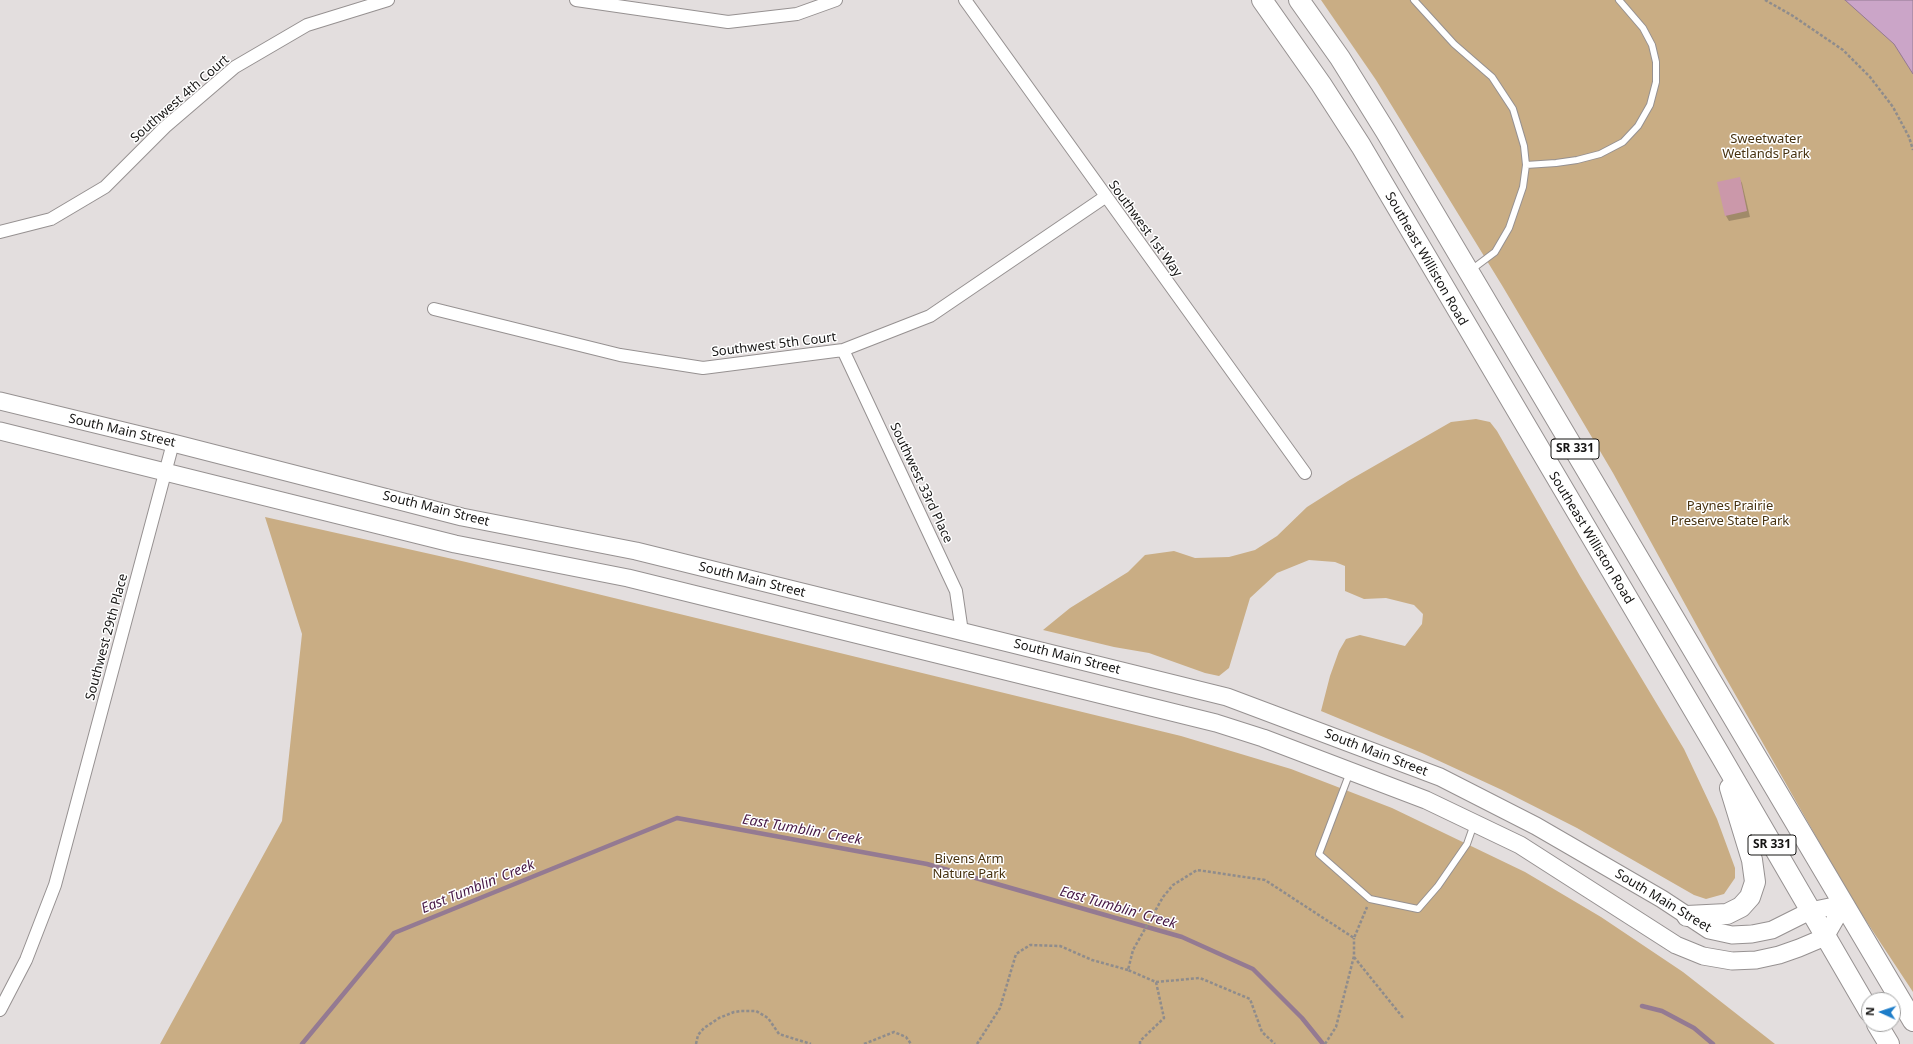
<!DOCTYPE html>
<style>
body{margin:0}
#map{position:relative;width:1913px;height:1044px;overflow:hidden;background:#e3dede;font-family:"Noto Sans",sans-serif}
canvas{display:block}
.north{position:absolute;left:1861px;top:992px;width:40px;height:40px;box-sizing:border-box;background:#fff;border:1px solid #a1a1a1;border-radius:50%;rotate:273deg;font-size:11px;font-weight:700;line-height:16px;text-align:center;color:#151413}
.north::after{content:'';display:block;margin:auto;width:14px;height:18px;background:#1d7dc9;clip-path:polygon(50% 0,100% 100%,50% 72%,0 100%)}
</style>
<div id="map">
<canvas width="1913" height="1044"></canvas>
<div class="north">N</div>
</div>
<script>
const ctx = document.querySelector('canvas').getContext('2d');
ctx.lineJoin = 'round';
function fill(path, color) { ctx.fillStyle = color; ctx.fill(path, 'evenodd'); }
const toPath = rows => new Path2D(rows.map(r => 'M' + r).join(''));
function trace(path, color, width, dash) { ctx.strokeStyle = color; ctx.lineWidth = width; ctx.lineCap = dash ? 'butt' : 'round'; ctx.setLineDash(dash || []); ctx.stroke(path); }
function label(font, color, halo, rows, align = 'center') {
  ctx.font = font + ' "Noto Sans",sans-serif'; ctx.lineWidth = 3; ctx.setLineDash([]); ctx.textBaseline = 'middle'; ctx.strokeStyle = halo; ctx.fillStyle = color; for (const [text, x, y, turn = 0] of rows) {
    ctx.save(); ctx.translate(x, y); ctx.rotate((+turn || 0) * Math.PI / 180); ctx.textAlign = isNaN(turn) ? turn : align; if (halo) ctx.strokeText(text, 0, 0); ctx.fillText(text, 0, 0); ctx.restore();
  }
}
fill(toPath([
 [1321,0,1913,0,1913,992,1851,898,1719,666,1613,473,1503,287,1376,80],
 [1476,419,1490,422,1497,431,1580,576,1684,749,1717,819,1735,868,1735,878,1724,894,1706,899,1694,895,1577,828,1502,790,1422,753,1321,711,1330,676,1339,651,1346,639,1360,635,1405,646,1422,624,1423,614,1414,605,1386,598,1364,599,1345,591,1345,566,1335,562,1309,560,1277,573,1250,598,1229,668,1219,676,1205,673,1149,653,1114,647,1043,630,1070,608,1128,572,1145,555,1174,551,1195,558,1229,557,1255,550,1277,536,1307,507,1348,481,1451,422],
 [265,517,466,562,1181,736,1291,769,1392,808,1525,872,1601,917,1683,972,1775,1044,160,1044,282,821,302,634]
]), '#c9ad84');
const water = toPath([
 [1845,0,1913,0,1913,74,1894,44,1845,0]
]);
fill(water, '#cba5c8');
trace(water, '#947a92', 1);
fill(toPath([
 [1739,178,1742,183,1750,217,1729,221,1726,216,1719,183]
]), '#0003');
trace(toPath([
 [1642,1006,1662,1011,1694,1028,1713,1044],
 [302,1044,394,933,677,818,927,864,1182,937,1253,969,1302,1018,1323,1044]
]), '#947a92', 4.5);
fill(toPath([
 [1740,177,1747,211,1725,216,1717,182]
]), '#cb98aa');
const service = toPath([
 [1414,0,1454,44,1492,77,1513,109,1524,146,1526,165,1523,187,1509,228,1495,252,1471,270],
 [1526,165,1556,163,1577,160,1600,154,1623,142,1638,126,1650,105,1656,82,1656,62,1652,45,1643,28,1619,0],
 [1350,772,1319,854,1370,899,1418,909,1438,886,1467,844,1474,824]
]);
const minor = toPath([
 [576,0,728,22,797,14,836,0],
 [965,0,1305,473],
 [0,232,51,219,105,187,165,127,235,67,307,25,388,0],
 [434,309,620,355,703,368,843,350,930,316,1105,197],
 [843,350,956,591,962,632],
 [0,1010,26,960,55,885,173,443]
]);
const secondary = toPath([
 [0,401,173,443,462,517,636,551,1227,697,1440,777,1536,826,1662,899,1709,930,1732,935,1752,934,1772,930,1810,911,1844,904],
 [0,431,455,544,628,578,1216,723,1263,738,1426,800,1520,845,1676,945,1703,956,1732,961,1756,960,1779,955,1799,948,1825,937,1844,904]
]);
const trunk = toPath([
 [1262,0,1321,84,1361,146,1719,753,1869,1011],
 [1299,0,1340,58,1386,132,1913,1021],
 [1687,916,1727,914,1741,907,1750,897,1755,882,1752,860,1730,788],
 [1877,1024,1889,1044]
]);
trace(service, '#969191', 8);
trace(minor, '#969191', 14);
trace(secondary, '#969191', 19);
trace(trunk, '#969191', 22);
trace(toPath([
 [1765,0,1793,16,1843,50,1870,77,1893,107,1909,137,1913,150],
 [1354,957,1404,1019],
 [1156,982,1200,978,1250,999,1262,1032,1275,1044],
 [696,1044,698,1035,704,1028,719,1018,734,1012,741,1011,756,1011,768,1018,779,1034,811,1044],
 [864,1044,894,1032,906,1037,911,1044],
 [977,1044,1000,1008,1016,954,1030,945,1060,946,1092,960,1128,970],
 [1140,1044,1140,1041,1164,1018,1156,982,1128,970,1133,950,1163,897,1173,885,1197,870,1265,880,1354,938,1367,907],
 [1325,1044,1336,1027,1354,956,1354,938]
]), '#8f8c8c', 2.5, [3, 2]);
trace(service, '#fff', 6);
trace(minor, '#fff', 12);
trace(secondary, '#fff', 17);
trace(trunk, '#fff', 20);
for (const [x, y, w] of [
 [1575,449,48],
 [1772,845,48]
]) { const box = new Path2D(); box.roundRect(x - w / 2, y - 10, w, 20, 3); ctx.fillStyle = '#fff'; ctx.fill(box); trace(box, '#151413', 1); }
label('bold 12px', '#151413', null, [
 ["SR 331",1575,449],
 ["SR 331",1772,845]
]);
label('13px', '#151413', '#fff', [
 ["Southwest 4th Court",180,99,-41],
 ["Southwest 1st Way",1145,229,54],
 ["Southeast Williston Road",1426,259,60],
 ["Southwest 5th Court",774,345,-7],
 ["South Main Street",122,431,13],
 ["Southwest 33rd Place",921,483,65],
 ["South Main Street",436,509,14],
 ["Southeast Williston Road",1591,538,59],
 ["South Main Street",752,580,14],
 ["Southwest 29th Place",107,637,-75],
 ["South Main Street",1067,657,14],
 ["South Main Street",1376,753,21],
 ["South Main Street",1663,901,31]
]);
label('13px', '#46310f', '#fff', [
 ["Sweetwater",1766,139],
 ["Wetlands Park",1766,154],
 ["Paynes Prairie",1730,506],
 ["Preserve State Park",1730,521],
 ["Bivens Arm",969,859],
 ["Nature Park",969,874]
]);
label('italic 14px', '#461845', '#fff', [
 ["East Tumblin' Creek",802,830,10],
 ["East Tumblin' Creek",478,887,-22],
 ["East Tumblin' Creek",1118,908,16]
]);
</script>
